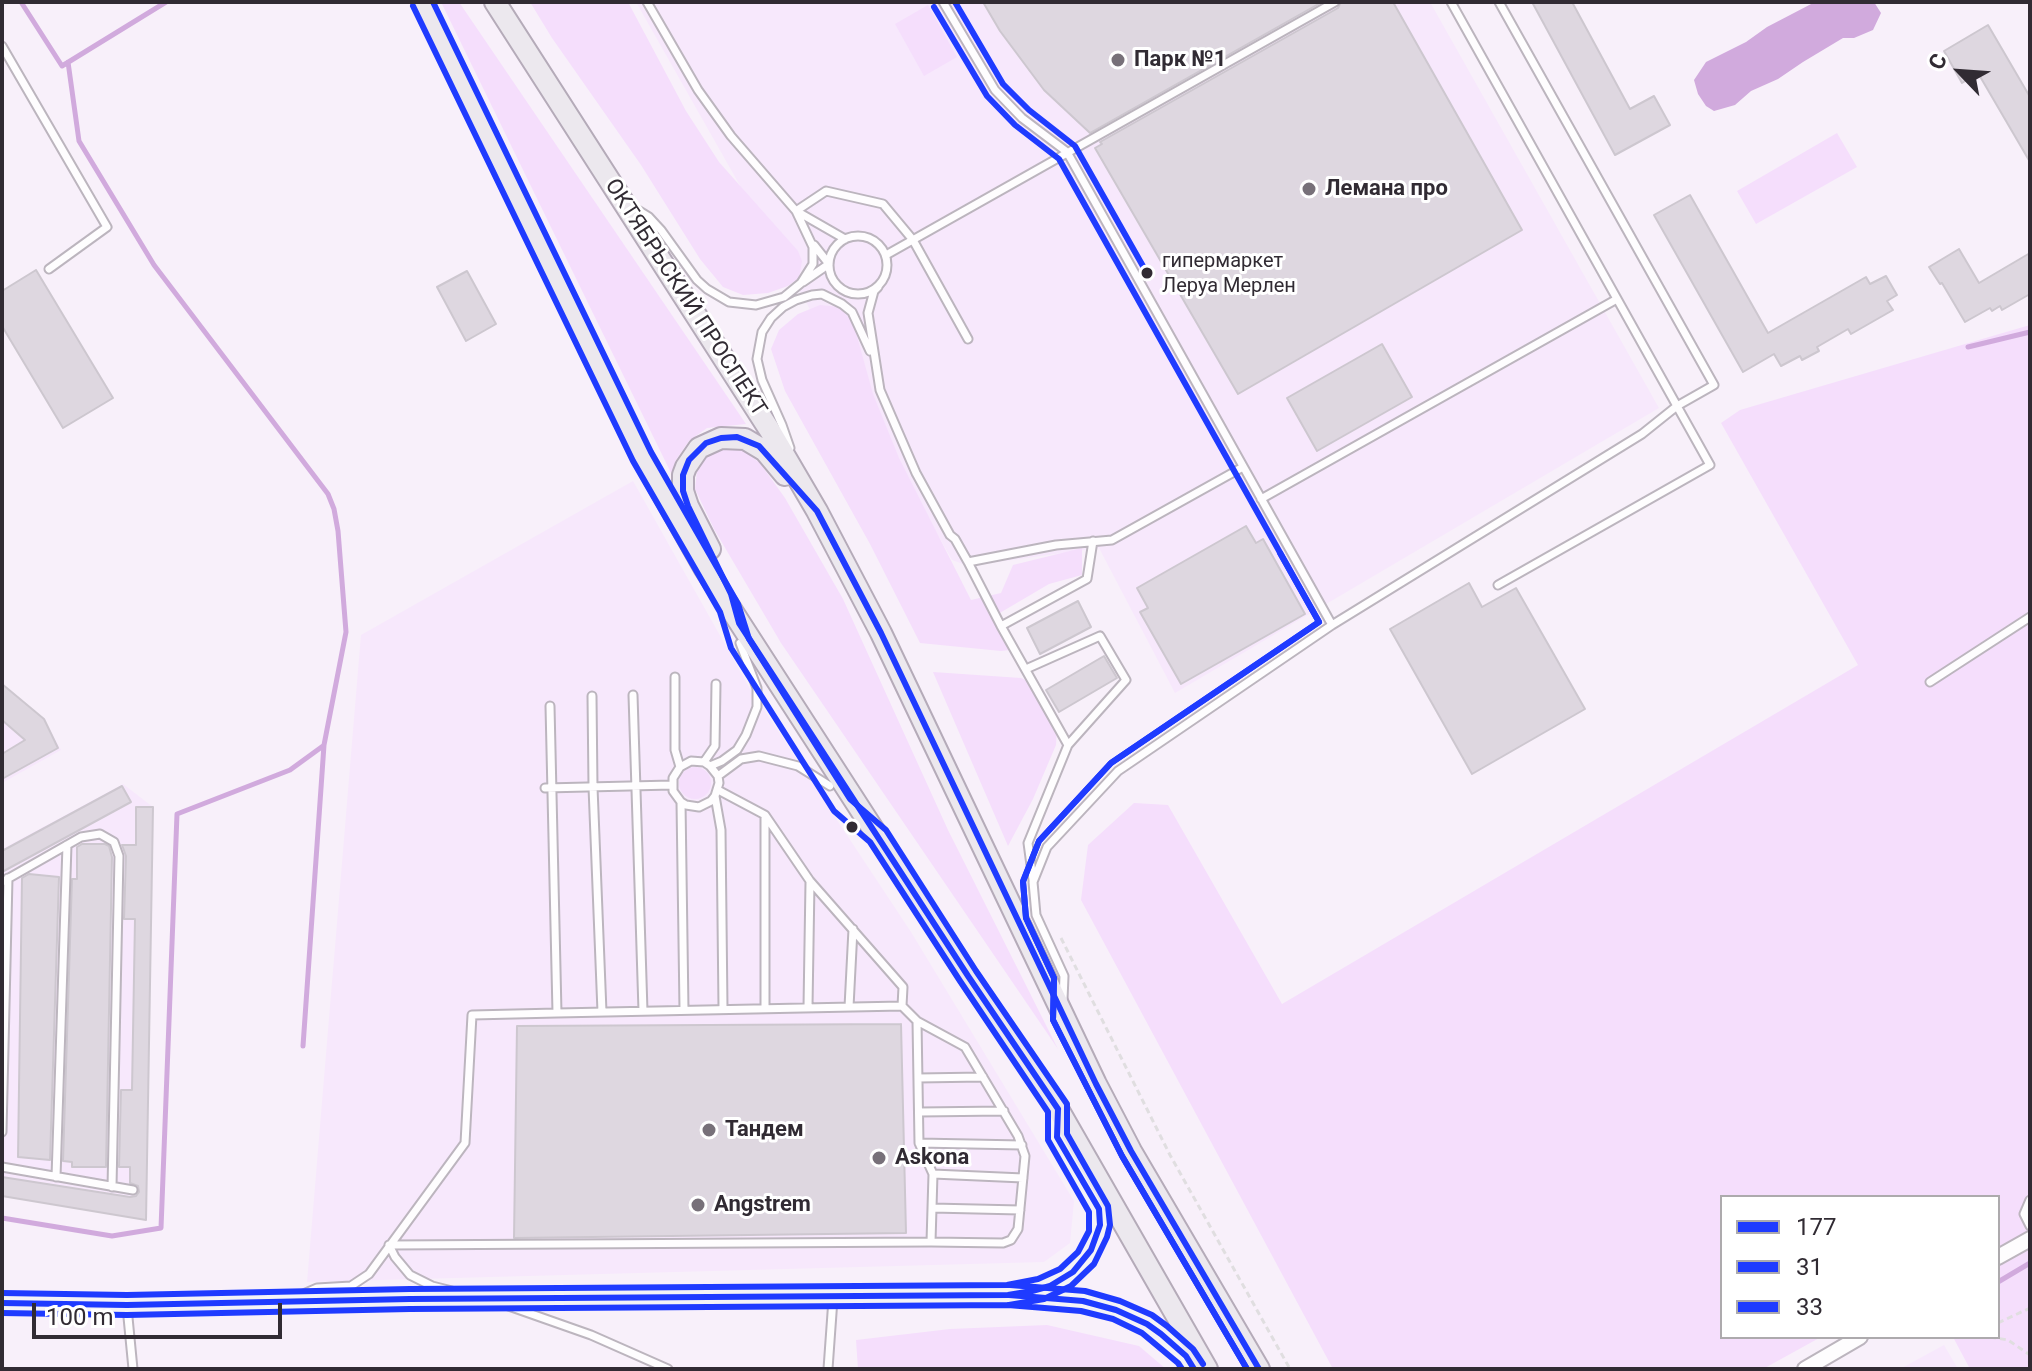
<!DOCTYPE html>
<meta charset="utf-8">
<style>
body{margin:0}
#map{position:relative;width:2032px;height:1371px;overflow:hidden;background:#f8f0fa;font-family:Roboto,sans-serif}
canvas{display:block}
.frame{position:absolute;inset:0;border:4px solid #312b33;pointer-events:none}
.legend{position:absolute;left:1720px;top:1195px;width:280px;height:144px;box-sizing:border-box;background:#fff;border:2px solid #adaaad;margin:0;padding:10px 14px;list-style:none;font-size:24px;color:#312b33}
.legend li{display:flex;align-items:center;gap:16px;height:40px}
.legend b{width:40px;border:2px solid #adaaad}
.north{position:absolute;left:1920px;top:32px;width:80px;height:80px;-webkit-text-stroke:6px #fff;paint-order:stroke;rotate:295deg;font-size:22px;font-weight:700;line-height:32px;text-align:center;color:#312b33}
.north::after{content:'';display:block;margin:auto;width:28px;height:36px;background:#312b33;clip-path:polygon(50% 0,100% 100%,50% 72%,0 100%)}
.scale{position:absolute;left:32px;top:1303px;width:250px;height:36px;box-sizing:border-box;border:4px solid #312b33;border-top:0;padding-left:10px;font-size:24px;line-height:28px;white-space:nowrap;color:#312b33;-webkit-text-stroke:6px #fff;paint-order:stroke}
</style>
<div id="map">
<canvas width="2032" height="1371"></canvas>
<div class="frame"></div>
<ul class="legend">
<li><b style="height:10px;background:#1f3bff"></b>177</li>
<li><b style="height:10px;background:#1f3bff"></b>31</li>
<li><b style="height:10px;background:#1f3bff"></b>33</li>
</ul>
<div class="north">С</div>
<div class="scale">100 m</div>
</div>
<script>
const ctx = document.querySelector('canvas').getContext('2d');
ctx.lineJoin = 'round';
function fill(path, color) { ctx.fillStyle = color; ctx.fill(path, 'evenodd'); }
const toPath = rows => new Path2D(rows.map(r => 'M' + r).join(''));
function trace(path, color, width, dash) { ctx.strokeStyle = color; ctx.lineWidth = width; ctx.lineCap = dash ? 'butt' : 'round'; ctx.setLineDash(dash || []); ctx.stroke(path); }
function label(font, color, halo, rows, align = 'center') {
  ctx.font = font + ' Roboto,sans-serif'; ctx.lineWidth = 6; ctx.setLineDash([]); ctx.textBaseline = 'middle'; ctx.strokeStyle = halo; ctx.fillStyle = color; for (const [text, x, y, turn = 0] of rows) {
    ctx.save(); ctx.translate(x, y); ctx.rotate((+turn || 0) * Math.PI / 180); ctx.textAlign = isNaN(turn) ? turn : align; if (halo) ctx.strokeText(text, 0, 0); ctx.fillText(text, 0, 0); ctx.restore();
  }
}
fill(toPath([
 [636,2,1430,2,1659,408,1175,693,1099,548,968,566,952,560],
 [633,481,749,687,911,932,1074,1201,1070,1243,1044,1262,307,1282,361,635],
 [2,684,44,719,61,750,2,783],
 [123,784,153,807,146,1220,2,1196,2,849],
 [1944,1345,1958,1369,1900,1369]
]), '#f7e8fc');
fill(toPath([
 [441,2,459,2,746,424,707,428,689,441,676,460,672,475],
 [530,2,628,2,686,111,719,162,798,251,802,261,799,278,788,286,768,293,743,295,723,287,700,259,641,165,552,38],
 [928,5,957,57,924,76,895,24],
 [1837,133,1857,167,1756,224,1737,191],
 [820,305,839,307,853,322,873,394,899,458,971,600,1001,593,1013,565,1082,548,1082,575,1049,584,998,614,1014,645,1009,650,1001,651,920,643,870,544,785,391,771,349,779,330,798,314],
 [2030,325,2030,1369,1970,1369,1953,1337,1998,1337,1998,1197,1722,1197,1722,1337,1821,1337,1763,1369,1333,1369,1081,900,1088,845,1134,803,1168,805,1282,1004,1858,665,1721,423,1740,410],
 [721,448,743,450,760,463,785,498,843,599,948,830,1058,1049,781,643,714,529,695,489,697,471,707,457],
 [933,672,1021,678,1034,684,1051,708,1057,728,1056,745,1033,799,1008,846],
 '679 783a16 16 0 1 1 32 0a16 16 0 1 1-32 0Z',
 [1047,1325,1139,1346,1166,1369,858,1369,856,1340,950,1329]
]), '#f5defc');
fill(toPath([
 [1815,2,1874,2,1881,13,1873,30,1854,38,1843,38,1803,62,1778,79,1751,91,1735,105,1714,111,1706,106,1698,94,1694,80,1706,62,1746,42,1767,27]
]), '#d1aadd');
trace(toPath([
 [21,2,62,66,166,2],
 [68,62,79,141,154,265,328,494,334,509,338,531,346,632,324,745,303,1046],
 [1968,347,2030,332],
 [2,1218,112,1236,161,1228,177,814,290,770,323,746],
 [1998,1282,2030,1263]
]), '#d1aadd', 5);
const building = toPath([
 [983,2,1322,2,1090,133,1044,90,1000,31,983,2],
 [1341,2,1393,2,1522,230,1238,394,1095,148,1102,144,1100,142,1338,8,1341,2],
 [1532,2,1572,2,1630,109,1654,96,1670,125,1615,155,1532,2],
 [1988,25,2030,97,2030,162,1978,73,1962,83,1944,51,1988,25],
 [1690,195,1768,333,1866,277,1870,284,1886,276,1897,295,1887,301,1893,310,1851,334,1848,329,1817,347,1819,351,1802,360,1800,356,1781,366,1774,354,1743,372,1654,215,1690,195],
 [1959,249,1979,283,2030,253,2030,294,2002,310,2000,306,1992,311,1990,308,1965,322,1942,283,1940,284,1929,267,1959,249],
 [36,270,113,398,63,428,2,326,2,291,36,270],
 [467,271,496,324,466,341,437,287,467,271],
 [1382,344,1412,397,1317,451,1287,398,1382,344],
 [1246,526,1256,543,1263,539,1305,614,1181,684,1140,612,1148,608,1137,588,1246,526],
 [1469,583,1482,607,1516,588,1585,709,1472,774,1390,629,1469,583],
 [1078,601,1091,627,1040,654,1027,628,1078,601],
 [1104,656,1117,678,1059,712,1046,690,1104,656],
 [2,684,44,719,58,748,2,779,2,754,25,740,2,720,2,684],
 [122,786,131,802,2,872,2,851,122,786],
 [136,807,153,807,146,1220,2,1196,2,1177,130,1197,136,1196,139,1192,138,1186,130,1183,130,1167,119,1167,121,1090,132,1090,135,919,124,919,126,856,122,845,136,845,136,807],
 [82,844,105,844,109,846,112,857,106,1167,72,1167,72,1162,63,1161,72,879,77,879,77,847,82,844],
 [29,874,59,877,50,1160,18,1157,22,878,29,874],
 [901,1024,906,1233,514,1238,517,1026,901,1024]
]);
fill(building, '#ded7e0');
trace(building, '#cdc7cf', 2);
const service = toPath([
 [943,2,995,90,1022,118,1067,152,1332,625],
 [1451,2,1710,465,1498,585],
 [2,46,107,227,49,269],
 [636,209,649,217,661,230,697,280,707,289,729,302,756,305,784,297,801,283,813,264,813,247,796,211,731,136,698,90,647,2],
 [796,211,826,191,883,204,913,240,968,339],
 [798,212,845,239],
 '829 265a29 29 0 1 1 58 0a29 29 0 1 1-58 0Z',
 [886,255,1335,2],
 [803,282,829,264,814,245],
 [878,287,874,291,868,313,880,390,916,473,950,535,955,539,968,562,1056,545,1112,540,1243,467],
 [790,448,782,425,762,380,757,359,762,332,771,318,783,307,796,300,812,295,822,294,842,304,852,312,870,351],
 [1261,499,1617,299],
 [968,562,1001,626],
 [1026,669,1100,636,1126,680,1068,745,1028,843,1033,880],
 [675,677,675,750,680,767,673,778,673,791,681,802,686,805,699,807,711,801,715,796,719,783,718,776,710,766,704,762,691,761,680,767],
 [1930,682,2030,617],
 [633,695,643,1011],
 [592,696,593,787,602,1012],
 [550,706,557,1013,902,1006,917,1021,919,1143,933,1174,931,1242],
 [1068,745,1001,626,1087,579,1093,541],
 [704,762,715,746,716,684],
 [710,766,722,761,737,750,746,735,757,707,757,688,740,643],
 [718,776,741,759,759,756,798,766,830,786],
 [545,788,672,785],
 [718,790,765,815,810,881,903,987,902,1006],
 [715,796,721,830,723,1008],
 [681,802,684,1010],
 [765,818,765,1008],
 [2,882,81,837,100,834,114,842,119,856,112,1187],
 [1063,1000,1064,976,1036,915,1033,882,1047,847,1118,771,1332,625,1642,434,1677,406,1714,385,1499,2],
 [808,1007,810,882],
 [849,1007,853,929],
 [918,1078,983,1077],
 [919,1112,1004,1111],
 [2,1132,8,878],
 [919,1143,1022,1145],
 [2,1167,133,1190],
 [933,1174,1023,1178],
 [56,1177,67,845],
 [2030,1200,2024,1214,2030,1226],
 [932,1208,1020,1210],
 [389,1245,931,1242,1003,1243,1011,1240,1018,1229,1025,1156,1018,1136,965,1047,917,1021],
 [389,1245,395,1257,410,1275,432,1286,452,1291],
 [301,1295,317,1288,351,1286,369,1274,465,1143,472,1015,557,1013],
 [503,1304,591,1335,668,1369],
 [127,1307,133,1369],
 [828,1369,833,1299]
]);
const minor = toPath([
 [1998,1257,2030,1239],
 [1805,1369,1860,1337]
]);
const secondary = toPath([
 [1031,1291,1050,1286,1073,1272,1091,1250,1100,1225,1099,1209,1057,1137,1058,1109],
 [2,1303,127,1305,410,1299,1008,1295,1083,1301,1116,1310,1147,1324,1161,1334,1186,1356,1194,1369]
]);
const primary = toPath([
 [422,2,642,457,705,569,968,976,1058,1109,1207,1369],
 [495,2,769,429,817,511,881,633,1096,1084,1131,1151,1259,1369],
 [710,549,688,506,683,491,683,475,686,467,699,448,721,438,745,439,765,451,785,475]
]);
trace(service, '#bcb5be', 11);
trace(minor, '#bcb5be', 18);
trace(secondary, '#bcb5be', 22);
trace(primary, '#b5abb9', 24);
trace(toPath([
 [1061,938,1170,1155,1290,1369],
 [1998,1323,2030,1308],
 [1990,1337,2008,1340,2030,1355]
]), '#e0dee0', 3, [6, 4]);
trace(service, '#fefdfe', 7);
trace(minor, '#fefdfe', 14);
trace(secondary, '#f5f3f6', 18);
trace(primary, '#ece8ee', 20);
trace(toPath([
 [1058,1109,968,976,739,623,731,594,688,506,683,491,683,475,689,460,706,443,721,438,737,437,759,446,817,511,881,633,1096,1084,1131,1151,1259,1369],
 [1009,1295,1083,1301,1116,1310,1147,1324,1161,1334,1186,1356,1194,1369],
 [2,1303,127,1305,410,1299,1008,1295,1032,1291,1050,1286,1073,1272,1091,1250,1100,1225,1099,1209,1057,1137,1058,1109]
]), '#1f3bff', 6);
trace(toPath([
 [934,7,987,96,1015,125,1059,159,1319,622,1111,763,1039,841,1023,881,1026,918,1054,978,1053,1020,1122,1156,1247,1369],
 [1008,1305,1081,1311,1113,1319,1142,1333,1178,1363,1182,1369],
 [2,1313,127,1315,410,1309,1009,1305,1044,1299,1071,1286,1094,1264,1107,1237,1110,1225,1108,1206,1067,1134,1067,1104,976,971,886,830,850,799,749,639,738,604,651,452,433,2]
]), '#1f3bff', 6);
trace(toPath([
 [955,2,1003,84,1029,110,1075,146,1148,275],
 [1010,1285,1085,1291,1120,1301,1152,1315,1167,1326,1193,1349,1203,1364],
 [2,1293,127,1295,410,1289,1007,1285,1038,1279,1060,1269,1078,1252,1089,1231,1089,1212,1048,1140,1048,1112,960,981,870,842,834,811,731,648,720,612,633,461,413,6],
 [1247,1369,1122,1156,1053,1020,1054,978,1026,918,1023,882,1039,841,1111,763,1319,622,1280,553]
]), '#1f3bff', 6);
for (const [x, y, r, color] of [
 [1118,60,8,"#777079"],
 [1309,189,8,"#777079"],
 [1147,273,7,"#312b33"],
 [852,827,7,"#312b33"],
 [709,1130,8,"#777079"],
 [879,1158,8,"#777079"],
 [698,1205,8,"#777079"]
]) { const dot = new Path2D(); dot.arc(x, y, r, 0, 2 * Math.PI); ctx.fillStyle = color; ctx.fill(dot); trace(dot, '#fff', 3); }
label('20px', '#312b33', '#fff', [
 ["гипермаркет",1162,262],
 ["Леруа Мерлен",1162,287]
], 'left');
label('bold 22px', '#312b33', '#fff', [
 ["Парк №1",1134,60],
 ["Лемана про",1325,189],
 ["Тандем",725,1130],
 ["Askona",895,1158],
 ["Angstrem",714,1205]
], 'left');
label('22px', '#312b33', '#fff', [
 ["ОКТЯБРЬСКИЙ ПРОСПЕКТ",685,298,57]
]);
</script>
